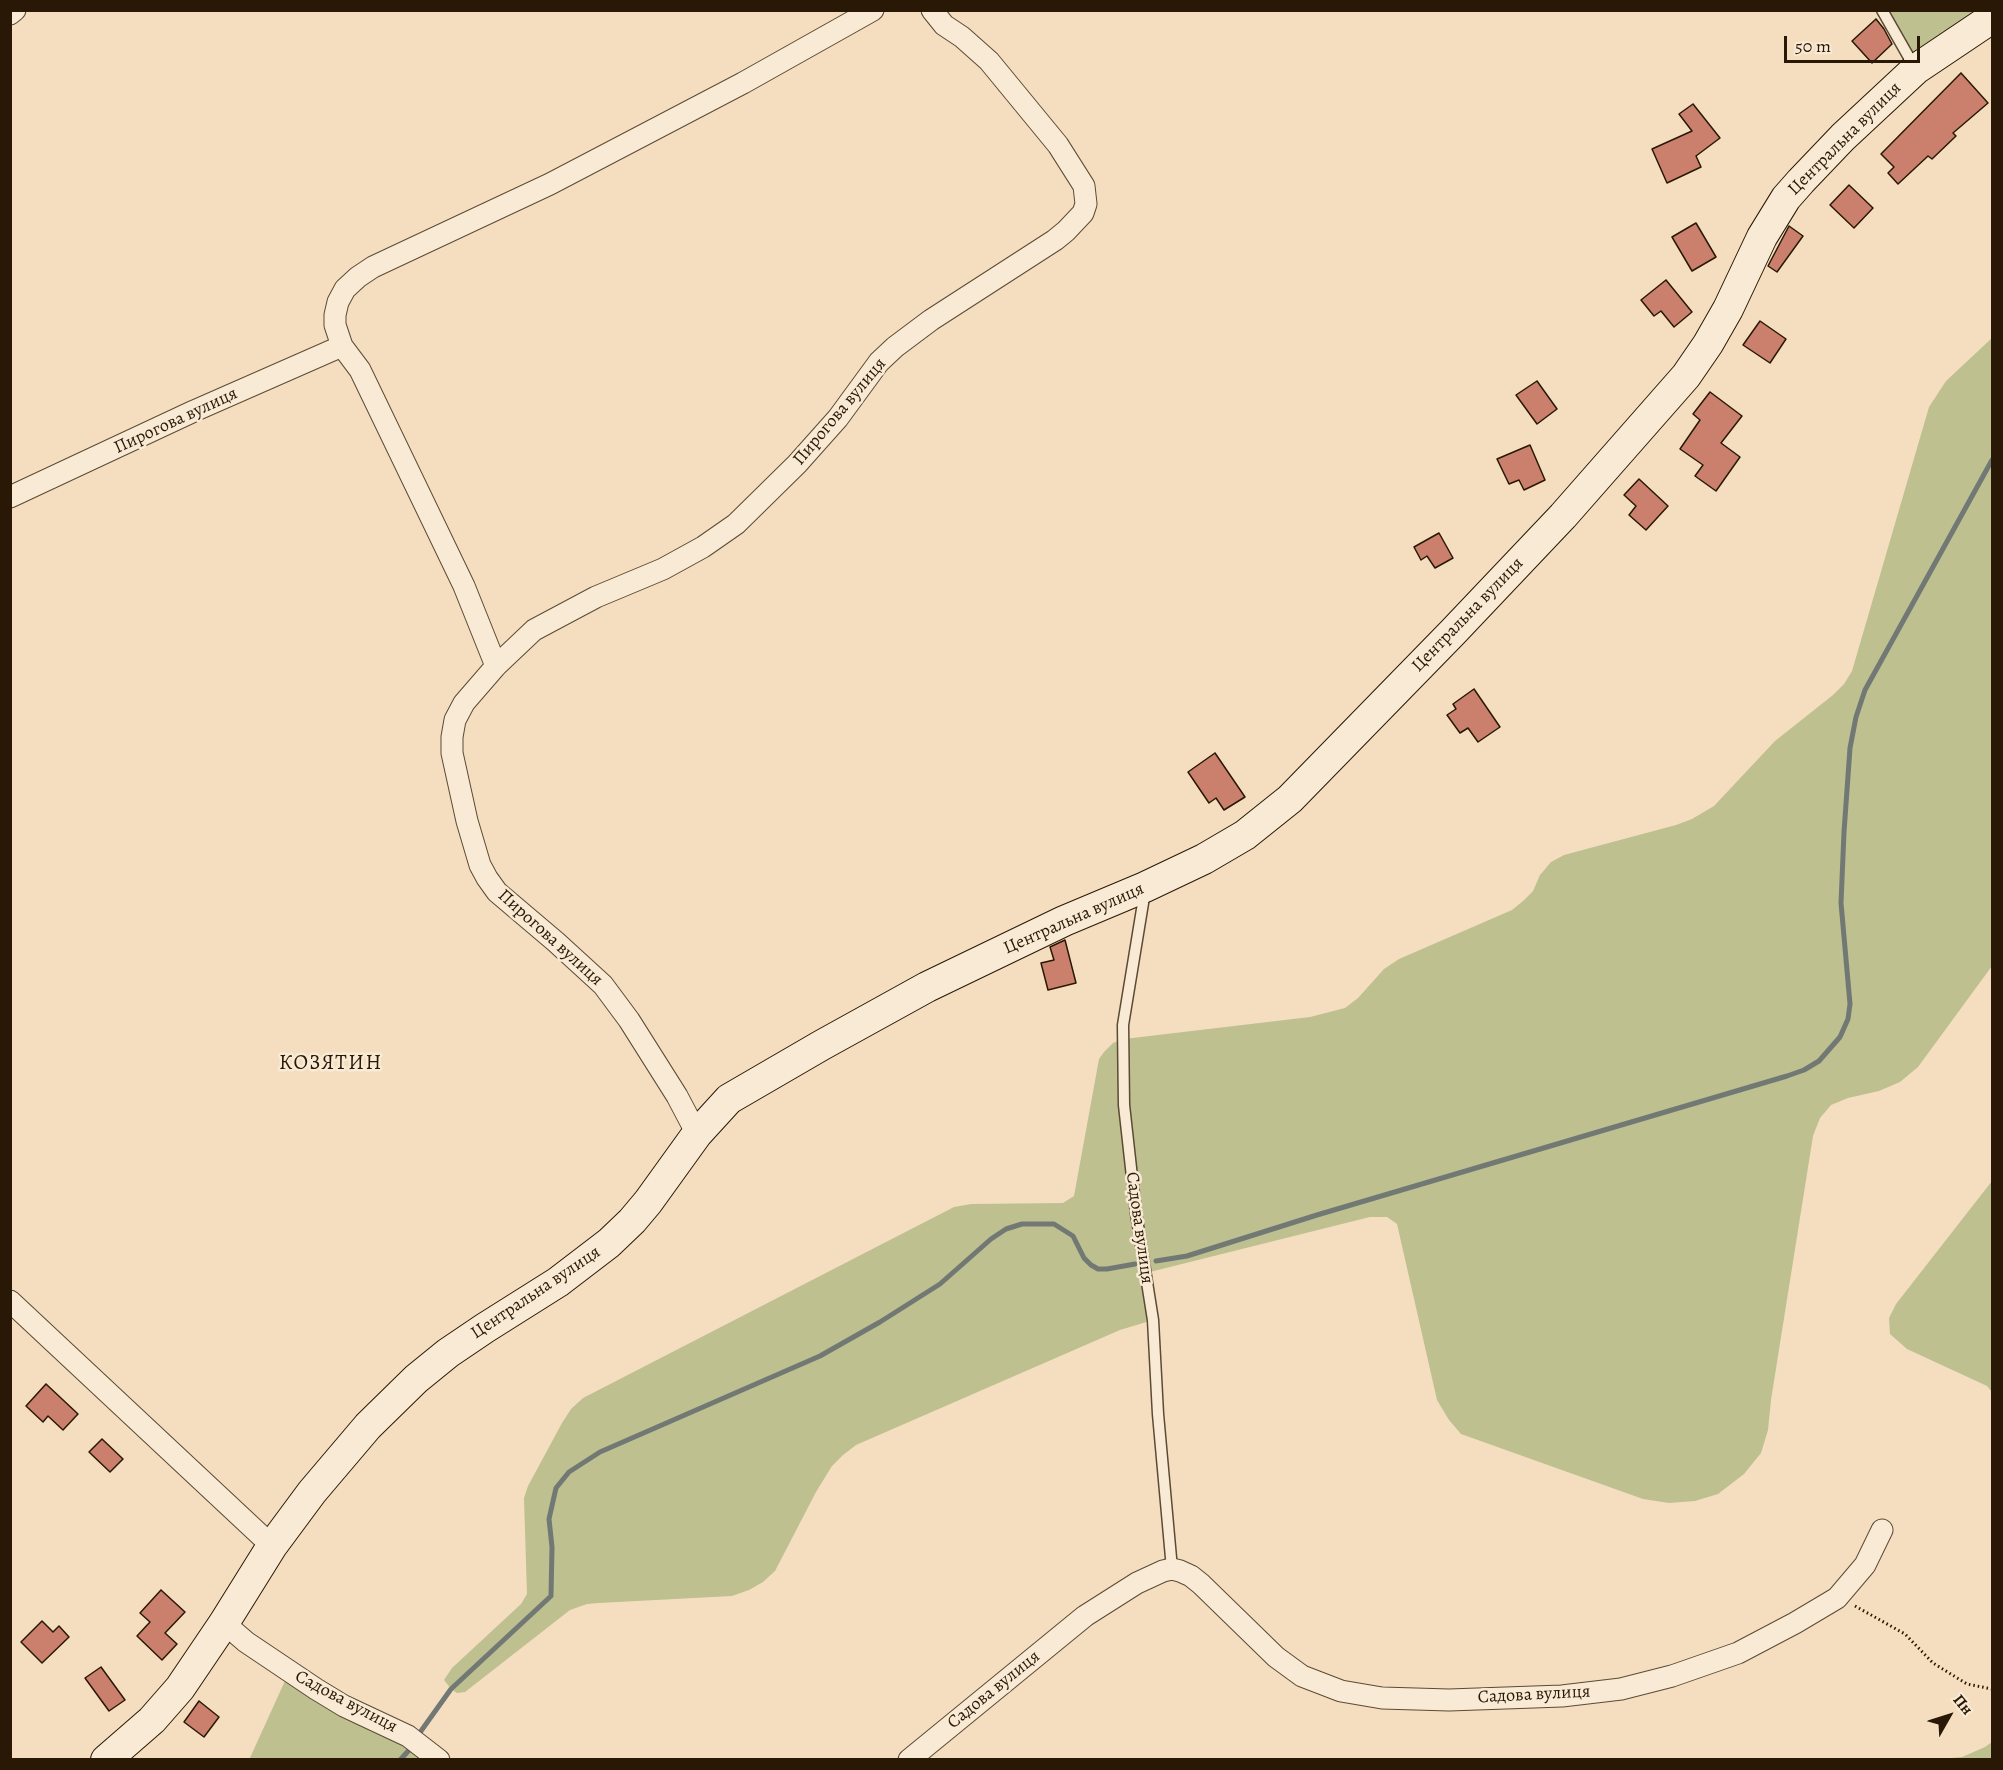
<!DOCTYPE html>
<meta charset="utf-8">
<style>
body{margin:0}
#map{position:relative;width:2003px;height:1770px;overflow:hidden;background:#f4debf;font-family:Alegreya,serif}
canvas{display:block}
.frame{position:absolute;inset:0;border:12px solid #291805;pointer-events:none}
.north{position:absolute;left:1919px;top:1686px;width:60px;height:60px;-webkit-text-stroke:4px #f8ead5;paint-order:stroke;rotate:51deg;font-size:16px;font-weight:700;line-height:24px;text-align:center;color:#291805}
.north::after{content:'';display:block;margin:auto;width:21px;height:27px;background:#291805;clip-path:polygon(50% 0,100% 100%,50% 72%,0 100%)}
.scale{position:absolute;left:1784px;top:36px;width:136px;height:27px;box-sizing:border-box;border:3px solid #291805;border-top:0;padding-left:8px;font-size:18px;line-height:21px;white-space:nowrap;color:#291805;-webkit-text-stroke:4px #f8ead5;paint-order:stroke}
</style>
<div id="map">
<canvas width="2003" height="1770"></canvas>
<div class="frame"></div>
<div class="north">Пн</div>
<div class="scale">50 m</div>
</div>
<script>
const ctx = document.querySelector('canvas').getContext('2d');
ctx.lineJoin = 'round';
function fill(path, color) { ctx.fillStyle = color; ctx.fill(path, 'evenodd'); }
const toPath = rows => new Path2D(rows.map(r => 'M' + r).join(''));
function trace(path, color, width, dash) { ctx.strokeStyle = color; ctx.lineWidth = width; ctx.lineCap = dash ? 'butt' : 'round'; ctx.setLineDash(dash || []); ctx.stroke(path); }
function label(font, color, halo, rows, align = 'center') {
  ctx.font = font + ' Alegreya,serif'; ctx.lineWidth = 5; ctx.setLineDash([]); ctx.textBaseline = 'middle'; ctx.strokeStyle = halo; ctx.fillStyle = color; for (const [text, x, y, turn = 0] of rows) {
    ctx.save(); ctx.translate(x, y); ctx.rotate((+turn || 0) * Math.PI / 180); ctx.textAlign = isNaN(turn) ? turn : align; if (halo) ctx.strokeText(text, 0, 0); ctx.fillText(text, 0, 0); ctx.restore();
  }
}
fill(toPath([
 [1882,11,1992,11,1916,69],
 [1992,338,1992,966,1918,1067,1900,1082,1879,1091,1848,1098,1831,1105,1820,1118,1813,1136,1771,1400,1768,1430,1761,1453,1744,1474,1718,1494,1695,1501,1669,1503,1643,1499,1461,1434,1449,1420,1437,1400,1397,1224,1387,1217,1370,1217,1146,1273,1153,1320,1120,1330,856,1445,843,1455,832,1466,816,1492,775,1571,763,1582,749,1590,732,1596,599,1603,587,1604,570,1610,465,1692,457,1693,451,1689,444,1680,452,1668,521,1604,527,1594,524,1498,528,1486,562,1423,571,1409,583,1398,954,1207,971,1204,1063,1203,1074,1196,1099,1059,1104,1052,1113,1043,1124,1039,1310,1017,1345,1008,1358,998,1384,969,1399,959,1512,910,1523,901,1533,891,1540,875,1551,862,1564,855,1676,825,1692,819,1714,806,1775,741,1833,695,1844,684,1852,671,1929,407,1946,381],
 [1992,1181,1992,1392,1987,1386,1907,1349,1890,1334,1889,1318,1896,1304],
 [289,1672,439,1760,249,1760],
 [1992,1742,1992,1759,1940,1759,1962,1757,1985,1747]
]), '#bec090');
trace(toPath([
 [1156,1261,1187,1256,1317,1215,1787,1076,1804,1070,1819,1061,1840,1037,1848,1019,1850,1004,1841,903,1844,832,1850,748,1856,717,1865,690,1992,460],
 [421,1731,451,1689,551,1596,552,1547,549,1519,556,1488,569,1472,600,1452,820,1356,880,1322,940,1284,991,1239,1006,1229,1022,1224,1054,1224,1073,1236,1084,1258,1091,1265,1098,1269,1107,1269,1135,1264],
 [400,1760,411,1748]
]), '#727974', 5);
const building = toPath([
 [1876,19,1884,29,1892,44,1872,63,1852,41,1876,19],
 [1961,73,1988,103,1953,133,1956,136,1932,159,1928,156,1898,184,1888,173,1894,167,1881,154,1961,73],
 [1693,104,1720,138,1696,156,1701,167,1667,183,1652,149,1692,131,1679,114,1693,104],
 [1849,185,1873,208,1854,228,1830,205,1849,185],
 [1696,223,1716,257,1692,271,1672,237,1696,223],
 [1789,226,1803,236,1777,272,1768,266,1789,226],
 [1666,280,1692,312,1674,327,1661,311,1654,316,1641,300,1666,280],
 [1760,321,1786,339,1770,363,1743,345,1760,321],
 [1537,381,1557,409,1537,424,1516,395,1537,381],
 [1710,392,1742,416,1721,443,1740,457,1716,491,1695,476,1703,465,1680,449,1700,420,1693,414,1710,392],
 [1530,445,1545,480,1524,490,1519,480,1509,484,1497,459,1530,445],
 [1639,479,1668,506,1646,530,1629,515,1636,506,1624,495,1639,479],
 [1439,533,1453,558,1435,568,1427,556,1421,560,1414,547,1439,533],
 [1474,689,1500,727,1478,742,1468,728,1460,733,1447,715,1456,709,1453,704,1474,689],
 [1215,753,1245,797,1224,810,1216,798,1209,803,1188,772,1215,753],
 [1065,940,1076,983,1048,990,1041,963,1054,960,1050,947,1065,940],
 [46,1384,78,1414,63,1430,48,1416,43,1422,26,1406,46,1384],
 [102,1439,123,1459,110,1472,89,1452,102,1439],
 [161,1590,185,1612,165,1633,177,1644,162,1660,137,1636,150,1622,140,1613,161,1590],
 [42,1621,53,1632,59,1626,69,1637,42,1663,21,1642,42,1621],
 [101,1667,125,1700,109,1711,85,1678,101,1667],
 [199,1701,219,1717,204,1737,184,1722,199,1701]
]);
fill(building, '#cb806e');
trace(building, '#291805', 1.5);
const lane = toPath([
 [1882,10,1915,68],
 [1145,891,1123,1025,1124,1105,1136,1213,1153,1320,1158,1414,1172,1569]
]);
const street = toPath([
 [10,14,15,10],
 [10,497,194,411,342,346],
 [496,666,464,586,360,370,342,346,335,325,335,315,338,302,345,289,358,277,373,267,550,184,743,83,873,10],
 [697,1134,677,1096,629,1020,603,985,556,942,497,892,487,878,480,865,467,821,452,753,452,737,455,720,464,703,496,666,534,630,596,597,663,569,703,547,736,524,797,464,838,418,879,362,895,347,931,320,1055,240,1066,231,1083,213,1086,204,1084,186,1058,145,989,61,962,37,944,25,932,10],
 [10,1301,272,1546],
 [224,1623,246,1642,316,1689,344,1706,408,1736,439,1760],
 [909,1760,1085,1616,1137,1583,1163,1571,1172,1569,1180,1571,1191,1576,1201,1584,1276,1657,1302,1676,1341,1691,1382,1698,1449,1700,1562,1696,1621,1689,1672,1676,1738,1653,1795,1623,1837,1598,1865,1565,1882,1530]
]);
const secondary = toPath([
 [106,1760,152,1720,180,1688,224,1623,272,1546,312,1492,368,1426,416,1379,448,1353,485,1328,558,1282,609,1243,632,1221,648,1202,697,1134,729,1099,822,1045,927,987,1064,921,1145,887,1204,859,1245,835,1290,799,1453,632,1563,516,1686,376,1708,344,1728,309,1762,237,1786,198,1801,181,1843,137,1916,69,1992,18]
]);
trace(lane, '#5c4a34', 13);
trace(street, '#5c4a34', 23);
trace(secondary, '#291805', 32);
trace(toPath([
 [1855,1606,1905,1634,1933,1663,1967,1684,1992,1689]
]), '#291805', 3, [1.5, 3]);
trace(lane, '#f8ead5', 10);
trace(street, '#f8ead5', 21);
trace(secondary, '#f8ead5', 30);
label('18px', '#291805', '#f8ead5', [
 ["Центральна вулиця",1845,139,-45],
 ["Пирогова вулиця",840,412,-50],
 ["Пирогова вулиця",176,421,-25],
 ["Центральна вулиця",1468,615,-46],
 ["Центральна вулиця",1074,919,-24],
 ["Пирогова вулиця",550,938,42],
 ["Садова вулиця",1139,1228,82],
 ["Центральна вулиця",536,1293,-34],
 ["Садова вулиця",994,1690,-39],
 ["Садова вулиця",1534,1695,-3],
 ["Садова вулиця",346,1702,28]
]);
ctx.letterSpacing = '1.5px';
label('21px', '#291805', '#f8ead5', [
 ["КОЗЯТИН",331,1064]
]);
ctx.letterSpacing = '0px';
</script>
